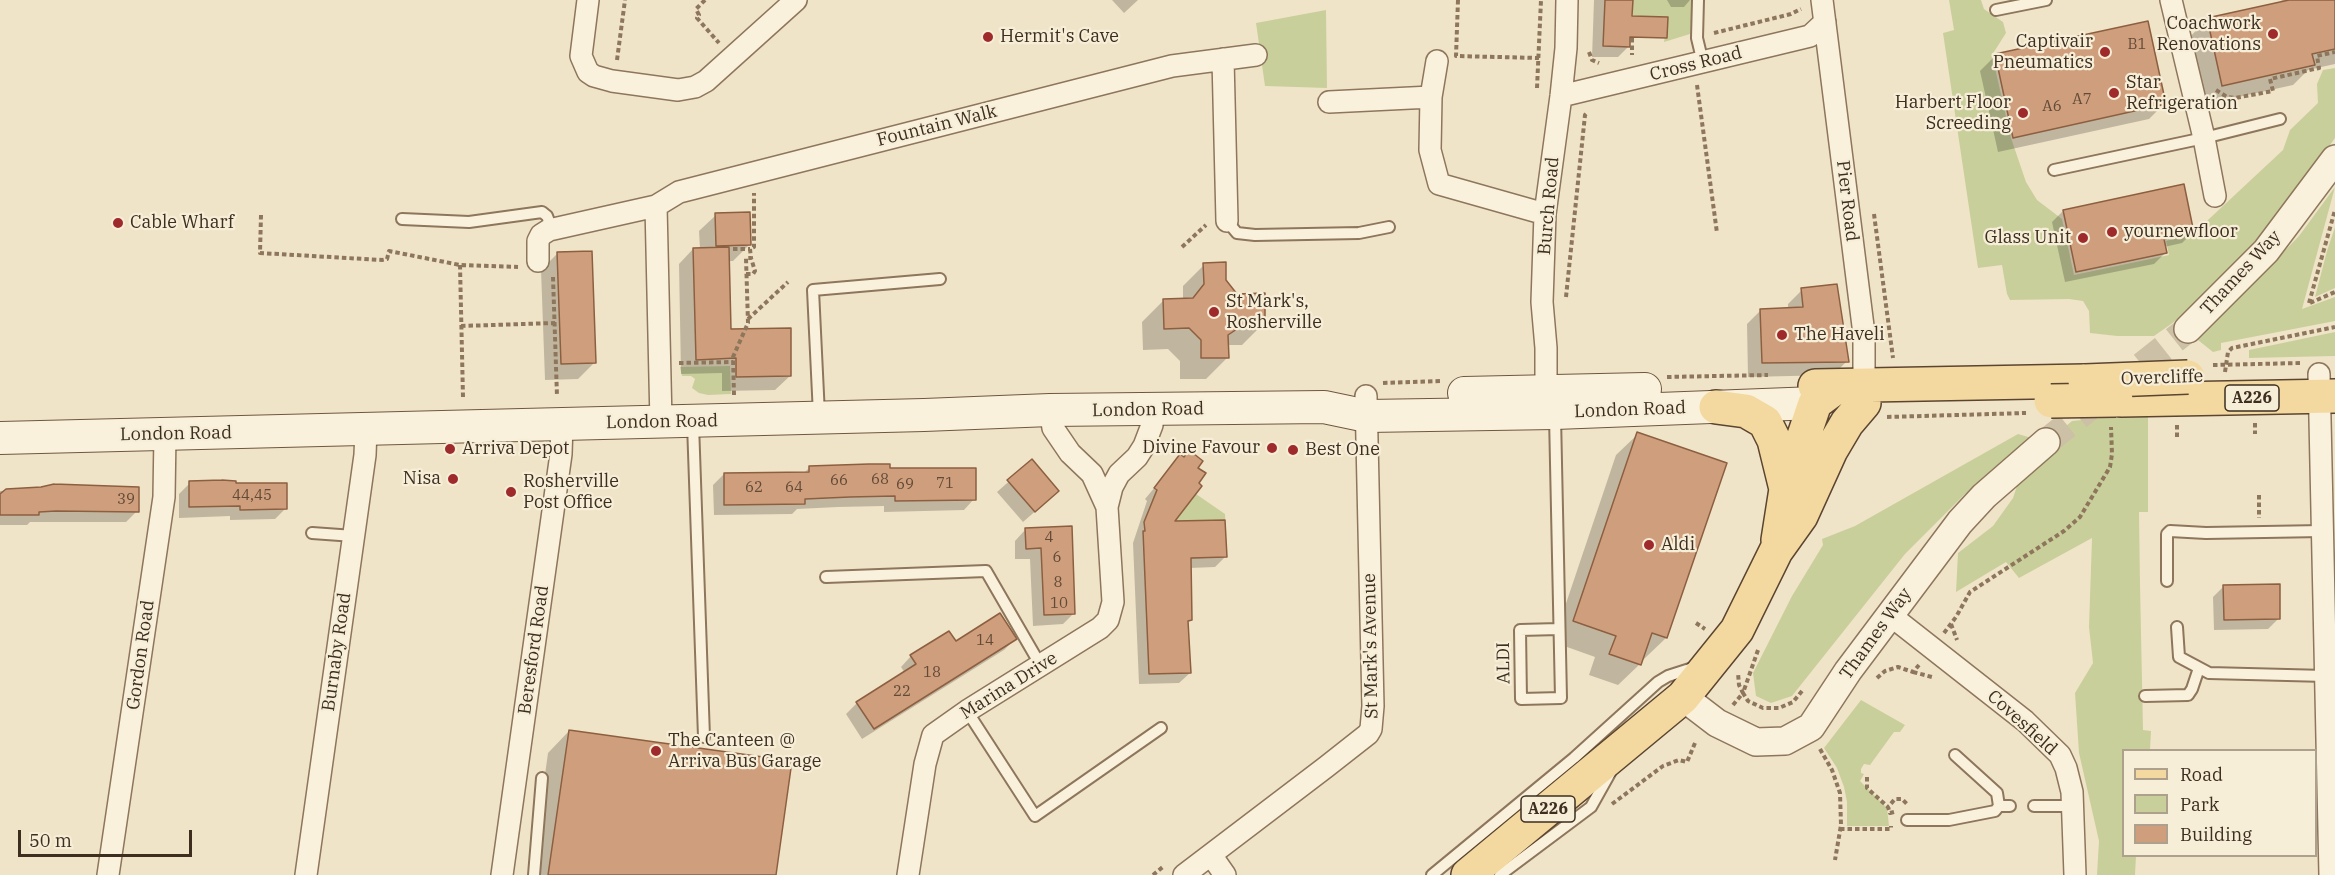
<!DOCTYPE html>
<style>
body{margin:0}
#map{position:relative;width:2335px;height:875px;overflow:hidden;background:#f0e4c8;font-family:"IBM Plex Serif",serif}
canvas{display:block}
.legend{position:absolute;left:2122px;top:749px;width:195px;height:108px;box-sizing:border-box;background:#f7eed8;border:2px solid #ada18e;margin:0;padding:8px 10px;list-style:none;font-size:18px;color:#3d2e20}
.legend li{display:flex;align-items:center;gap:12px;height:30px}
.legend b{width:30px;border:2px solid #ada18e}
.scale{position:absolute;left:18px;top:830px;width:174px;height:27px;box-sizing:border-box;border:3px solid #3d2e20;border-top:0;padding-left:8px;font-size:18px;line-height:21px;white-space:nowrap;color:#3d2e20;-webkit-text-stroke:4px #f7eed8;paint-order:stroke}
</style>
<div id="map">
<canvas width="2335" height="875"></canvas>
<ul class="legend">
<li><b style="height:8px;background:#f3d9a0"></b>Road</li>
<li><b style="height:16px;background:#c9cf9b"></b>Park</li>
<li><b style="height:16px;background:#cf9f7d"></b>Building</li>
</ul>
<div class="scale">50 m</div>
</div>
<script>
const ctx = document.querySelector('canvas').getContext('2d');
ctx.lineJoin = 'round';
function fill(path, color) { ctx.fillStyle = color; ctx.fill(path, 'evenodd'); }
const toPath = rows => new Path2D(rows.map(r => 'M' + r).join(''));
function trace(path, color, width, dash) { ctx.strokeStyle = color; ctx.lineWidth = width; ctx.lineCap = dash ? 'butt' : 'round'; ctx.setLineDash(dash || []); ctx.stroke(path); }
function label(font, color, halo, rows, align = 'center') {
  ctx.font = font + ' "IBM Plex Serif",serif'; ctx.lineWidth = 4.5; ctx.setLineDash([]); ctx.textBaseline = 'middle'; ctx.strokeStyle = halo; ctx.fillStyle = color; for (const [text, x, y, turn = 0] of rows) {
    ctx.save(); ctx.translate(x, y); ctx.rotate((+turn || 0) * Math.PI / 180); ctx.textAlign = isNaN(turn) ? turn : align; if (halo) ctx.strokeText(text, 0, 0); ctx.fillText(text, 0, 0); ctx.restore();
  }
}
fill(toPath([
 [1633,0,1693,0,1690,34,1664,42,1668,18,1633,16],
 [1949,0,1981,0,1984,9,2003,22,2006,33,1992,55,2011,138,2026,182,2037,200,2062,219,2074,275,2169,255,2166,241,2194,233,2283,150,2290,130,2318,103,2317,84,2323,70,2335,68,2335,138,2288,204,2245,254,2174,322,2154,336,2117,336,2090,333,2089,311,2083,301,2069,299,2010,300,2007,294,2002,265,1978,268,1943,33,1954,30],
 [1326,10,1327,88,1265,86,1256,23],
 [2335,187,2302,309,2335,297,2335,321,2221,343,2221,350,2213,352,2198,340,2299,236],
 [2335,227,2335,288,2315,297,2327,251],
 [2335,332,2335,356,2249,358,2249,350],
 [730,366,731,394,708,395,699,393,692,388,695,379,691,376,682,376,680,367],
 [2148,413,2148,512,2139,512,2140,584,2143,730,2151,731,2150,750,2124,750,2124,856,2136,856,2135,875,2097,875,2099,841,2079,753,2075,693,2093,663,2089,627,2092,538,2019,578,2006,562,1956,592,1958,553,1993,526,2013,498,2026,459,2072,421],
 [2018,434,2035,439,1964,495,1905,554,1792,696,1771,703,1756,696,1753,673,1792,596,1823,545,1822,539,1855,526],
 [1156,490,1180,508,1190,502,1196,494,1225,514,1227,557,1145,561,1187,538,1186,521,1144,522],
 [1861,700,1905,725,1900,732,1894,732,1870,765,1864,764,1861,769,1861,773,1864,774,1860,781,1887,808,1889,826,1847,826,1847,802,1844,787,1837,768,1824,748]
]), '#c9cf9b');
fill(toPath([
 [1112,0,1138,0,1124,13],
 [1594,0,1631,0,1629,46,1618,57,1592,57],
 [1667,0,1690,0,1684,7,1671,7],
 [2282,0,2335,0,2335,64,2308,70,2293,85,2202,105,2188,39,2207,19,2279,4],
 [1996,55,2164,104,2149,119,1998,152,1980,71],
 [2063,211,2193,232,2182,243,2164,247,2165,253,2154,264,2065,282,2052,222],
 [716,215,749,245,733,261,728,261,730,330,790,376,775,390,722,391,722,373,681,374,679,264,693,249,700,249,699,231],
 [558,253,594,363,578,379,545,380,541,270],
 [1204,265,1225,280,1236,295,1264,323,1242,345,1227,345,1227,358,1206,379,1180,379,1180,361,1168,349,1143,350,1142,322,1163,301,1183,300,1183,286],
 [1802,290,1847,361,1833,375,1748,377,1747,324,1761,310,1788,309,1788,304],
 [1638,434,1725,463,1666,638,1644,659,1642,658,1640,664,1618,685,1589,675,1595,657,1553,642,1616,455],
 [1181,456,1172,523,1225,557,1215,567,1190,568,1191,620,1186,624,1190,673,1179,683,1139,684,1133,543,1147,501,1145,499],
 [1032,461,1047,501,1023,522,997,492],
 [809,468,888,470,974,499,964,510,884,512,884,506,838,507,797,509,792,514,714,515,713,485,724,474,804,473],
 [190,483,234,484,286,508,275,519,230,520,230,516,179,518,179,494],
 [42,489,137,511,126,522,30,522,27,525,0,525,0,491],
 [1071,528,1074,613,1063,624,1033,626,1030,559,1015,559,1015,541,1025,530],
 [2224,586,2279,618,2268,629,2214,630,2213,597],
 [1015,639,1004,650,862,739,846,714,857,703,905,673,901,667,911,656,955,643],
 [569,731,774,875,531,875,548,753]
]), '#0003');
const building = toPath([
 [1605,0,1633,0,1632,16,1668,17,1667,38,1630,37,1630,47,1603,46,1605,0],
 [2289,0,2335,0,2335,49,2312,54,2315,65,2222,86,2207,18,2289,0],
 [2148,21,2166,104,2013,138,1995,54,2148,21],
 [2184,184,2194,233,2164,239,2167,253,2076,272,2063,210,2184,184],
 [750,212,751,245,716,246,715,213,750,212],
 [729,247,731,329,791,328,791,376,736,377,736,358,696,360,693,248,729,247],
 [592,251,596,363,561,364,557,252,592,251],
 [1226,262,1226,280,1237,294,1265,293,1265,324,1243,325,1228,335,1229,358,1201,358,1201,340,1189,328,1164,329,1163,299,1193,298,1204,284,1203,263,1226,262],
 [1837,284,1849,362,1762,363,1760,309,1803,307,1801,288,1837,284],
 [1637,432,1727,463,1667,638,1652,633,1641,665,1609,654,1616,636,1573,621,1637,432],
 [1189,450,1203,461,1198,468,1206,473,1199,483,1202,486,1175,521,1225,520,1227,557,1191,558,1192,620,1188,621,1191,673,1149,674,1143,531,1145,531,1144,522,1157,490,1154,488,1180,454,1184,457,1189,450],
 [1032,459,1059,491,1035,512,1007,480,1032,459],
 [869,464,890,464,890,468,976,468,976,500,895,501,895,496,850,497,805,499,805,504,724,505,724,473,809,472,809,466,869,464],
 [222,480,236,481,236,483,287,483,287,509,240,510,240,506,189,507,189,481,222,480],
 [54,484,139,487,139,512,56,511,39,512,39,515,0,515,0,494,6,489,41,487,54,484],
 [1072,526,1075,614,1044,615,1041,548,1026,549,1025,528,1072,526],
 [2280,584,2280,619,2224,620,2223,585,2280,584],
 [1000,613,1017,639,874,729,856,702,916,664,910,655,949,631,956,641,1000,613],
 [569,730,792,761,776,875,548,875,569,730]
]);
fill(building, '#cf9f7d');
trace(building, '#8d5f41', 1.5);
trace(toPath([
 [2046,442,2188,329]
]), '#ccc0a6', 27, [27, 14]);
const service = toPath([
 [1698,0,1697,38,1703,63],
 [1996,10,2046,0],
 [2054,170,2204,138,2280,119],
 [402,219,469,222,542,212,547,216,552,229],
 [1227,221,1237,233,1255,235,1359,233,1389,227],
 [819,415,813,290,940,279],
 [1555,416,1561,698,1521,699,1520,630,1559,629],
 [693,424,704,737],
 [312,533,354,536],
 [826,577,986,571,1041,666],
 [2167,581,2167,534,2170,531,2206,533,2322,531],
 [2177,627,2179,657,2209,673,2326,676],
 [2145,696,2188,695,2192,689,2199,668],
 [967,711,1035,816,1161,728],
 [1955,755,1997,793,1999,806],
 [2034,806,2073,806],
 [1907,820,1949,820,1995,811,1999,806,2010,806],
 [534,875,542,778],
 [1432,875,1574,758,1658,682,1668,676,1696,667],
 [1500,875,1591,807,1610,773]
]);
const minor = toPath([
 [588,0,581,56,588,72,594,76,612,81,678,90,695,87,706,81,796,0],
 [1822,0,1864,334,1864,396],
 [2171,0,2204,138,2215,196],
 [1223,59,1227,221],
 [1437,61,1431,97,1430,150,1439,184,1545,214],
 [1561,96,1810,36,1825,22],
 [1329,102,1431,97],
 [656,206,661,422],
 [538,261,538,241,541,235,549,230,656,206,679,192,1172,66,1256,55],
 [2319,374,2330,875],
 [1546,403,1546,348,1542,302,1545,214,1561,96,1566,48,1567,0],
 [1050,410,1053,428,1070,453,1092,474,1107,507],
 [1890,615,2025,721,2060,755,2066,768,2072,792,2075,875],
 [1211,855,1225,875],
 [108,875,164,497,165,434],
 [306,875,365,455,366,429],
 [502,875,561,454,562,424],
 [908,875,925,764,933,735,967,711,1100,628,1108,620,1113,602,1107,507,1112,487,1119,474,1137,457,1144,446,1152,425,1153,410],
 [1184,875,1326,767,1368,734,1371,729,1373,706,1366,396]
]);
const tertiary = toPath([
 [2188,329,2266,251,2335,159],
 [1683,697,1717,723,1756,742,1785,741,1811,727,1848,671,1960,522,1984,496,2046,442]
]);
const secondary = toPath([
 [1464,393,1645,389],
 [0,438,924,415,1050,410,1324,407,1367,416,1555,413,1815,403]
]);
const primary = toPath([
 [1815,386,2085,381],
 [2121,400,2335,396],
 [1716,407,1746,411,1765,422,1774,440,1786,489],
 [1778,540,1786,489,1815,403,1838,386],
 [1468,875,1683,697,1737,630,1776,551,1801,516,1831,450,1847,423,1864,403]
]);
trace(service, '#8d765c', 14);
trace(minor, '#8d765c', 24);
trace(tertiary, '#8d765c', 30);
trace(secondary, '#6f573f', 34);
trace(primary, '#5b4430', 36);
trace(toPath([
 [705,0,696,9,699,15,697,18,719,43],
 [1458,0,1456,56,1539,58],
 [1714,33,1791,14,1801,9],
 [1632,38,1632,55],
 [1589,52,1592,60,1599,63],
 [617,60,625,0],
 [1697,85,1717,233],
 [1537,88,1541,0],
 [2216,90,2227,97,2235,98,2273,91,2270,79,2319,68,2317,56,2335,52],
 [1874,214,1893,358],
 [261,215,260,253,382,260,387,259,389,251,460,265,518,267],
 [1182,247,1206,225],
 [733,249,750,249],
 [460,265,463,397],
 [746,274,753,274,755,271,751,258],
 [553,277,557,396],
 [1566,297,1585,115,1588,112],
 [2309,303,2335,210],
 [2310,303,2335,292],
 [748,319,788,282],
 [461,326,555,323],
 [679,363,733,362],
 [2213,365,2301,363],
 [2225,372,2228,352,2232,348,2335,327],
 [1667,377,1768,375],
 [1383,383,1442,381],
 [734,395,733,357,748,323,746,258,751,258,750,249,754,247,754,193],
 [1887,417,2026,413],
 [2255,423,2255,434],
 [2177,425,2177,439],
 [2259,495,2259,518],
 [1696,623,1705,629],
 [1951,624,1957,640],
 [1944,633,1956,617,1970,592,2064,531,2080,517,2110,467,2112,454,2111,427],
 [1758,650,1743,693,1748,701,1763,708,1779,708,1793,702,1802,691],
 [1913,672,1932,677],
 [1877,678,1885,671,1898,667,1913,672,1919,665],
 [1733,705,1743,693,1739,685,1738,673],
 [1820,749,1832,770,1840,793,1841,825,1835,860],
 [1867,777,1867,788,1888,807],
 [1612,804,1663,766,1679,760,1687,762,1695,743],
 [1894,812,1890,813,1888,807,1895,799,1902,799,1907,804],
 [1840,829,1891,829,1891,826],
 [1153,875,1164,866]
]), '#8d765c', 4, [4.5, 3]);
trace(service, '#faf1dc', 10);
trace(minor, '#faf1dc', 21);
trace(tertiary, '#faf1dc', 27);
trace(secondary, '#faf1dc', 32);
trace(primary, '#f3d9a0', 33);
const primaryBridge = toPath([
 [2085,381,2188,377],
 [2051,401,2116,400]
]);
trace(primaryBridge, '#5b4430', 36, []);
trace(primaryBridge, '#f3d9a0', 33);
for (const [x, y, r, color] of [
 [2273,34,6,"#9e2a2b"],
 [988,37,6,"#9e2a2b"],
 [2105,52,6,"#9e2a2b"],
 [2114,93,6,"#9e2a2b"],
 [2023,113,6,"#9e2a2b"],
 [118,223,6,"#9e2a2b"],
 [2112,232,6,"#9e2a2b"],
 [2083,238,6,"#9e2a2b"],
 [1214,312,6,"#9e2a2b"],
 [1782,335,6,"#9e2a2b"],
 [1272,448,6,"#9e2a2b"],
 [450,449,6,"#9e2a2b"],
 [1293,450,6,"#9e2a2b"],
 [453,479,6,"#9e2a2b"],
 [511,492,6,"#9e2a2b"],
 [1649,545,6,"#9e2a2b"],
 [656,751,6,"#9e2a2b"]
]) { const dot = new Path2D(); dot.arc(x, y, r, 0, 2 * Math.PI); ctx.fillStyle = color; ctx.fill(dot); trace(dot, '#f7eed8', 2); }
label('15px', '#624a37', null, [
 ["B1",2137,45],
 ["A7",2082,100],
 ["A6",2052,107],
 ["68",880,480],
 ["66",839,481],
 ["71",945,484],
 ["69",905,485],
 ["62",754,488],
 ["64",794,488],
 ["44,45",252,496],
 ["39",126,500],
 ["4",1049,538],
 ["6",1057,558],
 ["8",1058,583],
 ["10",1059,604],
 ["14",985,641],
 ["18",932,673],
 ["22",902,692]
]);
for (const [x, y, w] of [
 [2252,398,54],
 [1548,809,54]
]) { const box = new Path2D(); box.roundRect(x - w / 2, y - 13, w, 26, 4.5); ctx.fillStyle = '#f7eed8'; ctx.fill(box); trace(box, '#3d2e20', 1.5); }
label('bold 16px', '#3d2e20', null, [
 ["A226",2252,398],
 ["A226",1548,809]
]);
label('18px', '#3d2e20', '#f7eed8', [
 ["Coachwork",2261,24,"right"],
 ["Renovations",2261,45,"right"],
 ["Hermit's Cave",1000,37],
 ["Captivair",2093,42,"right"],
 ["Pneumatics",2093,63,"right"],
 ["Star",2126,83],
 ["Refrigeration",2126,104],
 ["Harbert Floor",2011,103,"right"],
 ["Screeding",2011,124,"right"],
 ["Cable Wharf",130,223],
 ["yournewfloor",2124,232],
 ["Glass Unit",2071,238,"right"],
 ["St Mark's,",1226,302],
 ["Rosherville",1226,323],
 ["The Haveli",1794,335],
 ["Divine Favour",1260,448,"right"],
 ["Arriva Depot",462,449],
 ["Best One",1305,450],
 ["Nisa",441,479,"right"],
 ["Rosherville",523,482],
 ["Post Office",523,503],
 ["Aldi",1661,545],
 ["The Canteen @",668,741],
 ["Arriva Bus Garage",668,762]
], 'left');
label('18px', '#3d2e20', '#f7eed8', [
 ["Cross Road",1696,64,-14],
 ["Fountain Walk",937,126,-14],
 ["Pier Road",1847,201,83],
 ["Burch Road",1549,206,-85],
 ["Thames Way",2241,273,-47],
 ["Overcliffe",2162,378,-2],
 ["London Road",1148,410,-1],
 ["London Road",1630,410,-2],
 ["London Road",662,422,-1],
 ["London Road",176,434,-1],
 ["Thames Way",1876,634,-54],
 ["St Mark's Avenue",1371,646,-91],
 ["Beresford Road",534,650,-82],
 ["Burnaby Road",337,652,-82],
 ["Gordon Road",141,655,-82],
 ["ALDI",1504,663,-91],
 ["Marina Drive",1009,686,-32],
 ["Covesfield",2022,723,42]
]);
</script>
